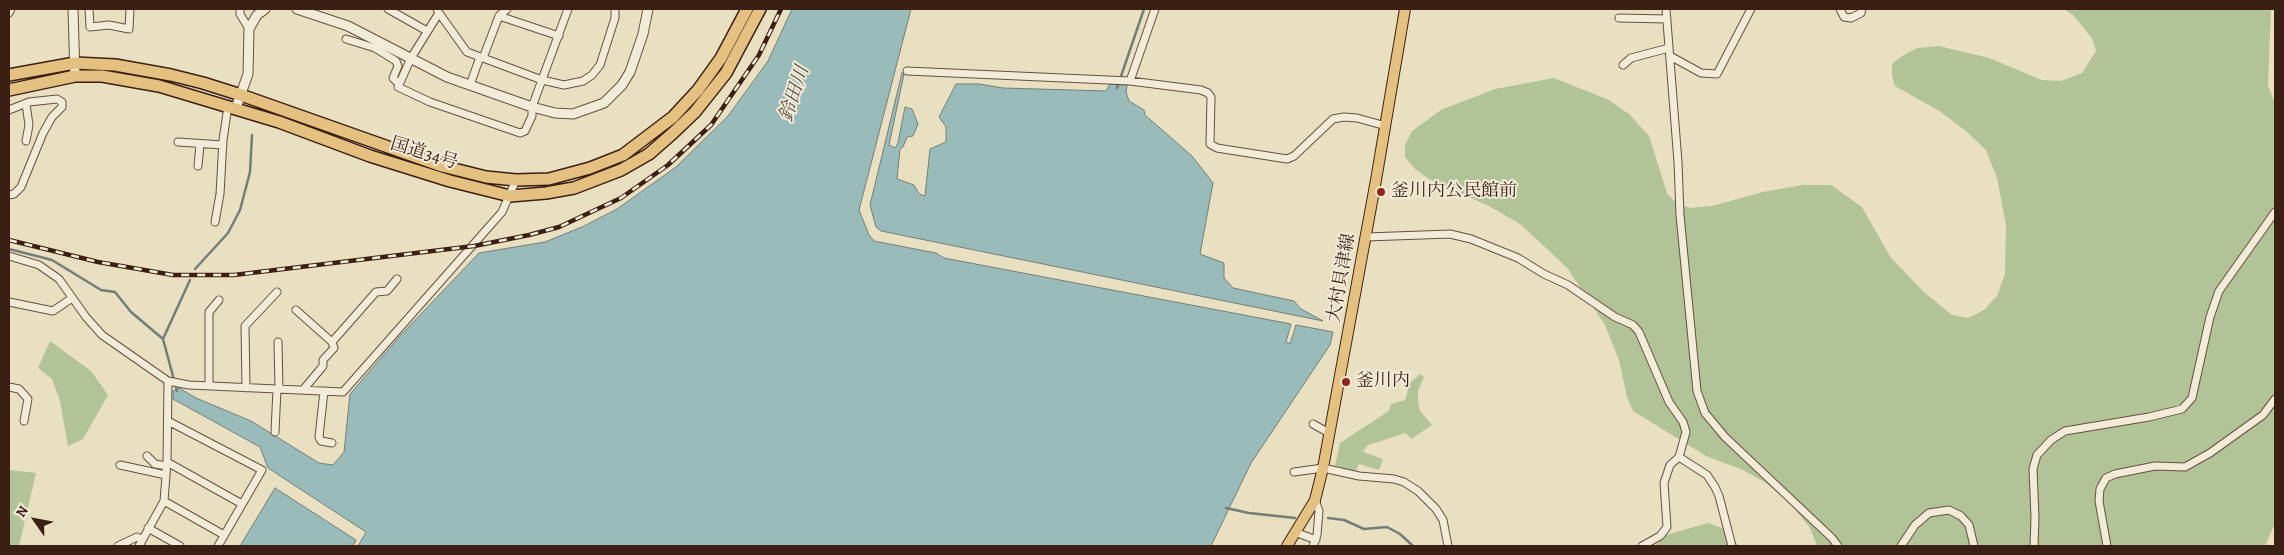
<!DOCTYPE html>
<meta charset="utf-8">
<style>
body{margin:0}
#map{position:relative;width:2284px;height:555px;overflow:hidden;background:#e9e0c2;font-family:Alegreya,serif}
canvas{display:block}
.frame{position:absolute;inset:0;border:10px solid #3c1f13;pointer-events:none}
.north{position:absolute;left:10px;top:495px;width:50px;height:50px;-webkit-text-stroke:4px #f1ebd7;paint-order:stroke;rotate:303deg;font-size:14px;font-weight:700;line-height:20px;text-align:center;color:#3c1f13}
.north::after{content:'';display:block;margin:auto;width:18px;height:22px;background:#3c1f13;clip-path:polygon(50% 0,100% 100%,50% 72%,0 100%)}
</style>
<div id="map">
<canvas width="2284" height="555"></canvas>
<div class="frame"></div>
<div class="north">N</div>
</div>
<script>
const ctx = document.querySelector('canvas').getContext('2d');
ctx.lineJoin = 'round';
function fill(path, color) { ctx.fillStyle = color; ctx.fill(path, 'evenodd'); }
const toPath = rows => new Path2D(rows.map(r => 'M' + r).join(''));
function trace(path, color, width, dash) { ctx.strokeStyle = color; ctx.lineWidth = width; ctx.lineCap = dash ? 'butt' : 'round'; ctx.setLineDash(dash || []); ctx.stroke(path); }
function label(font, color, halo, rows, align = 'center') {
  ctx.font = font + ' Alegreya,"Noto Serif JP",serif'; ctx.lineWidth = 4; ctx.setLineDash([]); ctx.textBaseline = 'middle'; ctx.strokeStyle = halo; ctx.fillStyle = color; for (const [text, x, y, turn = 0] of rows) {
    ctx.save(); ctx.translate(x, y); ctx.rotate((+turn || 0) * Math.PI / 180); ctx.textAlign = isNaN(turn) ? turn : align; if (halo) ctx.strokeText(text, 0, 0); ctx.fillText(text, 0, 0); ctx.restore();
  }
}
fill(toPath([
 [2064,9,2271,9,2268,85,2275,104,2275,523,2265,546,1817,546,1810,528,1789,502,1766,483,1743,470,1706,456,1633,411,1627,397,1619,360,1605,325,1568,269,1545,247,1520,224,1489,206,1429,179,1415,169,1405,157,1405,145,1412,131,1441,110,1495,89,1554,78,1609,100,1629,114,1649,136,1667,193,1677,204,1690,208,1712,206,1763,192,1803,185,1831,185,1862,207,1891,258,1925,293,1952,315,1968,318,1984,310,1997,296,2005,274,2006,225,1997,178,1986,150,1967,132,1941,112,1895,86,1892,75,1892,64,1902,56,1917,48,1939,46,1989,58,2042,80,2061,81,2082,73,2096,51,2092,38,2073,15],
 [50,341,91,371,108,395,83,439,68,446,60,401,52,379,38,368],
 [1420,374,1424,377,1418,391,1418,401,1420,411,1432,425,1411,439,1406,433,1368,445,1363,452,1383,459,1379,470,1359,464,1355,472,1335,466,1340,443,1389,411,1391,404,1405,400,1410,383],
 [9,470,36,473,19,546,9,546],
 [1708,523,1722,528,1739,546,1655,546,1666,535]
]), '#b2c397');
const water = toPath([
 [792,9,911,9,859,210,869,235,874,241,936,253,944,258,1291,324,1286,342,1290,344,1296,325,1333,332,1330,345,1251,463,1211,546,358,546,366,532,268,468,260,447,173,399,173,391,179,388,196,398,251,421,319,463,333,465,344,452,350,394,399,337,479,253,545,242,582,227,617,209,676,167,728,116,768,61,792,9],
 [902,73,904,74,889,145,895,148,898,143,905,107,912,109,918,124,913,136,907,137,903,147,900,149,897,179,914,185,919,194,925,196,930,149,946,142,946,127,939,117,956,84,979,84,1003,88,1106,91,1110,84,1127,85,1126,92,1129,101,1144,110,1145,115,1192,156,1213,183,1200,254,1224,263,1224,278,1233,288,1294,301,1301,309,1323,321,881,231,876,227,870,205,902,73],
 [275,488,356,540,353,546,240,546,275,488]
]);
fill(water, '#99bcba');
trace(water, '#747d77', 1);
trace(toPath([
 [1117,88,1144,9],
 [9,249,52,260,101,290,115,292,131,312,163,339,177,391],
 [195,269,228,233,240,210,250,172,252,135],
 [163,339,190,280],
 [1226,508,1249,513,1295,518],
 [1328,518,1344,520,1364,529,1387,527,1400,534,1413,546]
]), '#747d77', 2.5);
const minor = toPath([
 [89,9,90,27,109,25,129,29,130,9],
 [240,9,240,14,249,29],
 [388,9,427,31],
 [437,9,439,13,411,58,398,87,430,102,520,133,525,131,532,116,532,107,568,9],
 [507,9,499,16,559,36],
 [1666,9,1678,162,1680,215,1697,391,1705,413,1725,437,1832,538,1838,546],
 [1840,9,1844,17,1851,18,1861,13,1862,9],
 [9,13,11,9],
 [439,13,467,52,542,80,564,85,583,81,592,75,600,65,615,18,615,9],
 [1619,18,1667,19],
 [346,39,375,48,396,61,398,66,393,78,399,84],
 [1670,56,1701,73,1717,74,1751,9],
 [483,58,499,16],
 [1623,65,1631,58,1669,48],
 [907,71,1130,81,1201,90,1208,93,1211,97,1210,144,1217,148,1287,159,1294,156,1333,119,1344,117,1357,118,1386,126],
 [1130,81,1155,9],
 [470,85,480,57],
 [26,104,29,125,26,141],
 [9,110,29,102,57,99,62,102,62,107,52,117,43,133,21,187,14,194,9,195],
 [178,142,223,145],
 [198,166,200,144],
 [215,222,220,194,223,140,228,106],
 [1366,237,1450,234,1471,239,1518,258,1544,274,1568,285,1615,317,1633,325,1639,332,1669,402,1683,422,1686,432,1679,457,1670,465,1664,483,1667,527,1660,536,1642,546],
 [9,256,39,265,59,279,86,317,102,335,168,381,189,385,343,392,502,212,516,180],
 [9,302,53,311,72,298],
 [296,310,332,342],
 [278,342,279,389],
 [209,386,209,312,219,300],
 [9,387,19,389,28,399,24,421],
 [246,388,245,326,277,292],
 [303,390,323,366,323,360,334,348,332,342,376,292,387,291,397,279],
 [324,391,319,437,321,441,332,443],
 [168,421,262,470,218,546],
 [1313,424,1329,433],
 [275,432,277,389],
 [147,456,155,464,167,466],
 [1679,457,1707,475,1715,487,1719,496,1732,546],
 [167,462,242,504],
 [120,465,166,475],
 [1294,472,1323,468,1359,476,1394,479,1404,482,1418,491,1436,509,1443,520,1448,546],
 [164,501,224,535],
 [148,528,180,546],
 [1295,532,1316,540],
 [118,546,137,537,141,539],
 [139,546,164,501,167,462,168,381],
 [1313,546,1317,535,1319,511,1315,500],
 [1901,546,1915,525,1929,513,1949,510,1961,516,1969,525,1974,546],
 [2034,546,2035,518,2033,469,2037,455,2051,440,2065,431,2149,417,2182,409,2192,398,2210,317,2219,291,2275,212],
 [2107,546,2099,501,2100,489,2106,478,2115,474,2155,466,2185,467,2210,453,2263,415,2275,399]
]);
const tertiary = toPath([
 [73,9,75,76],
 [297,9,348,26,447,77,532,107,555,113,573,114,604,103,622,85,630,72,643,34,648,9],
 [236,108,248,74,249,29,257,15,265,9]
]);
const primary = toPath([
 [1287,546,1315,500,1323,468,1376,180,1405,9]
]);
const trunk = toPath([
 [9,75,75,63,115,65,171,75,203,83,241,95,442,166,486,177,516,180,549,179,590,168,623,155,673,117,698,90,721,58,747,9],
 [9,90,75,76,102,76,159,86,279,122,370,156,450,181,510,196,546,193,574,188,621,170,649,154,673,133,695,112,726,73,760,9]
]);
trace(minor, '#674f3f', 9);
trace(tertiary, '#674f3f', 11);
trace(primary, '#3c1f13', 12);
trace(trunk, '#3c1f13', 14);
trace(minor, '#f1ebd7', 7);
trace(tertiary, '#f1ebd7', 9);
trace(primary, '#e4c081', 10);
trace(trunk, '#e4c081', 11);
const rail = toPath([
 [9,240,98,262,173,275,234,275,474,246,529,235,559,227,621,198,668,165,711,125,759,55,781,9]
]);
trace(rail, '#3c1f13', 4.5);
trace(rail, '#f1ebd7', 2.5, [8]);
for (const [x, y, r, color] of [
 [1381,192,5,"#8f2418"],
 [1346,382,5,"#8f2418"]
]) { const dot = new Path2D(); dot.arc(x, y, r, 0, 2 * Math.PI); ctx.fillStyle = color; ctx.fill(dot); trace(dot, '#f1ebd7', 2); }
label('18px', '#3c1f13', '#f1ebd7', [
 ["国道34号",424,154,17],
 ["大村貝津線",1342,278,-80]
]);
label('18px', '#3c1f13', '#f1ebd7', [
 ["釜川内公民館前",1391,192],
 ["釜川内",1356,382]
], 'left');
label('italic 19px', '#584e45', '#f1ebd7', [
 ["鈴田川",795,94,-72]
]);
</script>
